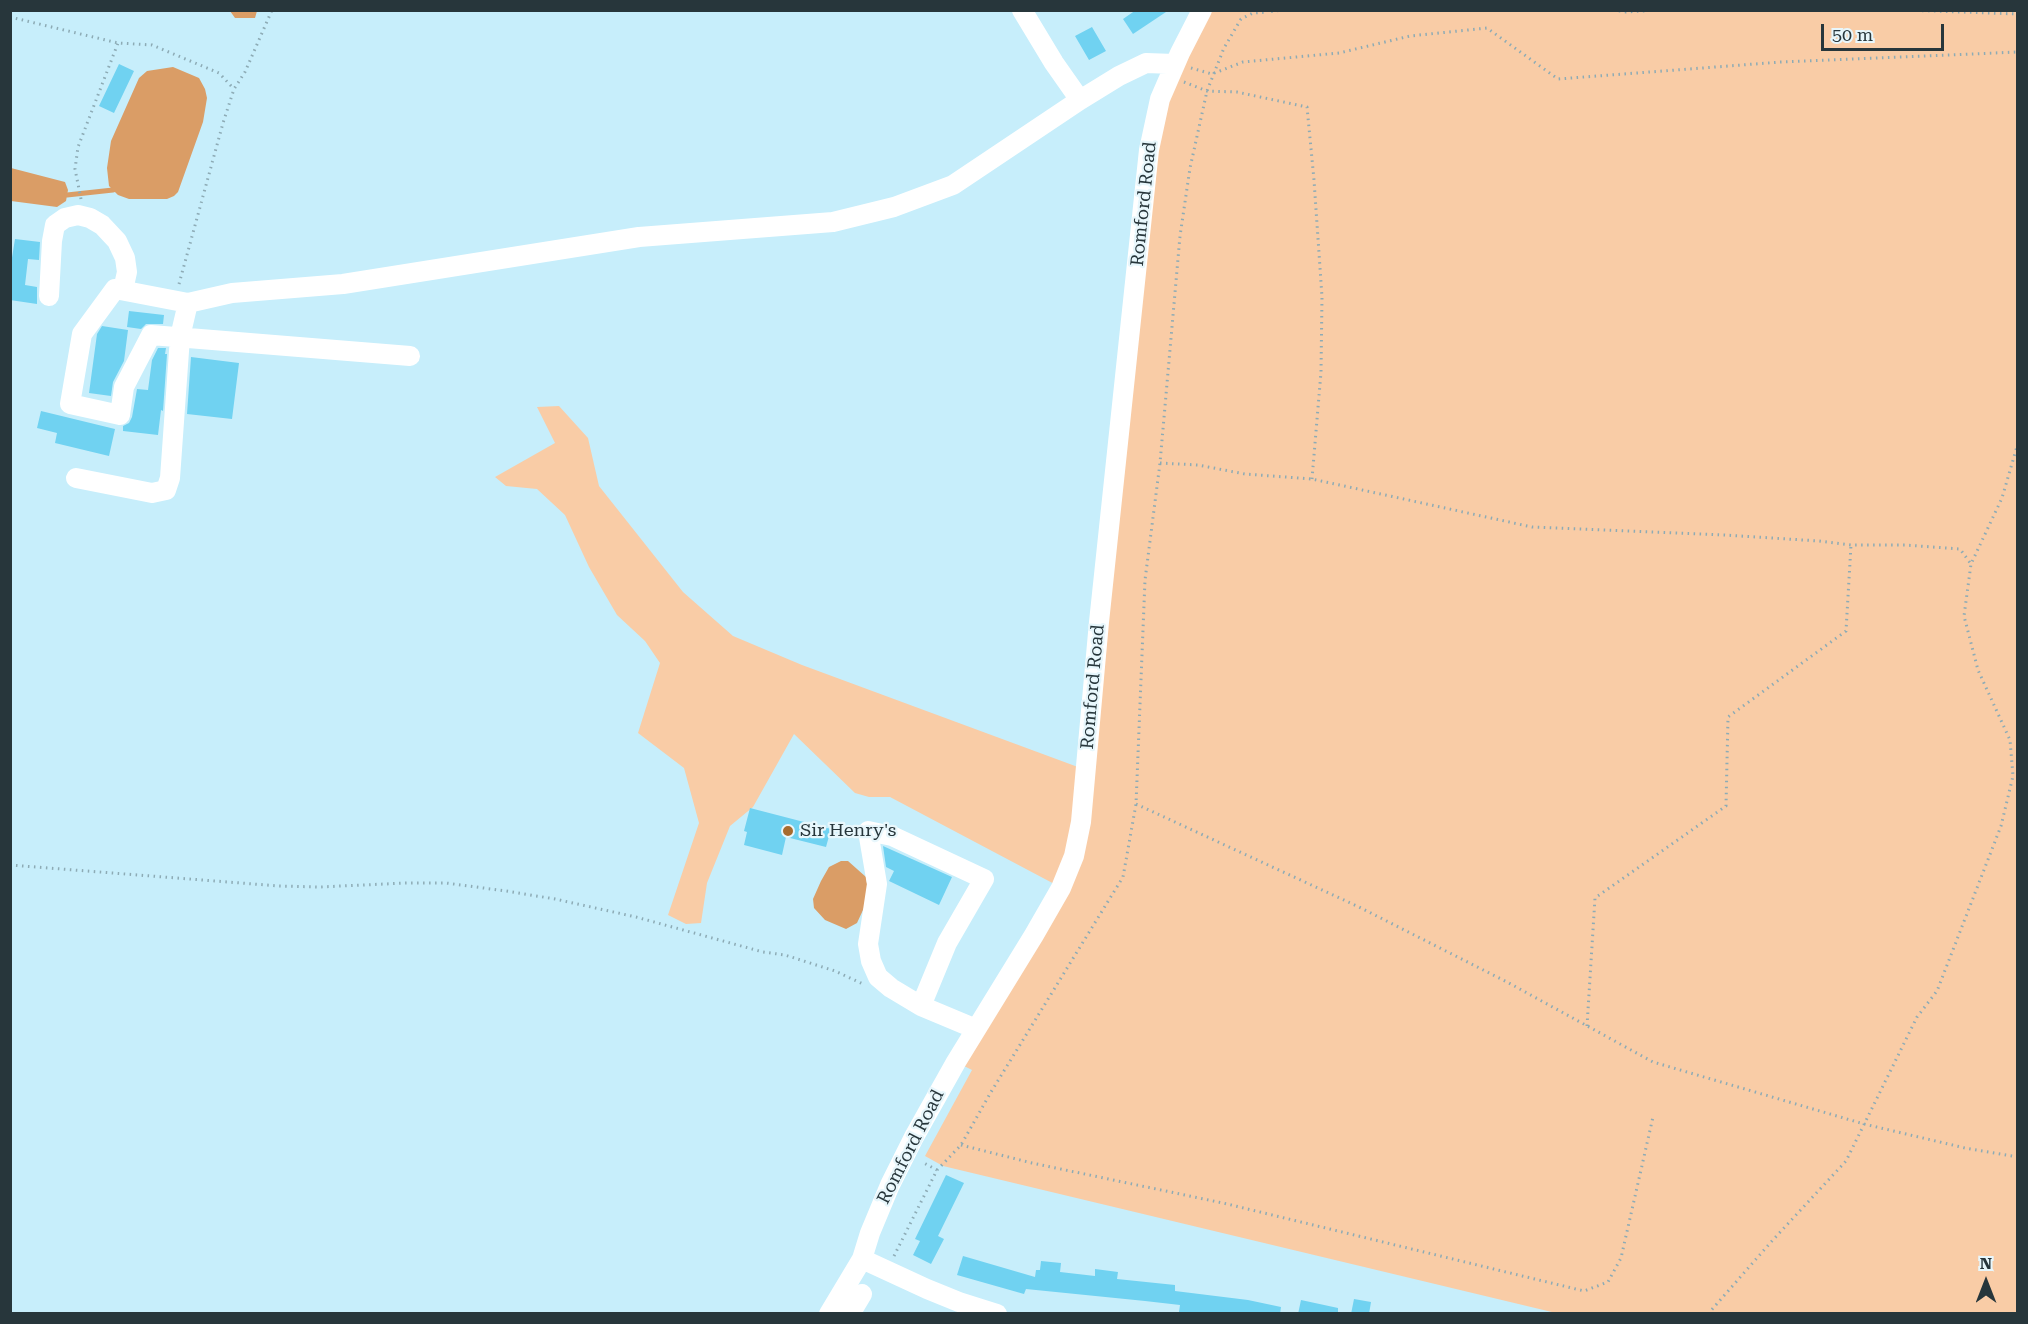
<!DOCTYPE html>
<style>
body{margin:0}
#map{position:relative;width:2028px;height:1324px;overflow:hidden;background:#c7eefb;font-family:"Roboto Serif",serif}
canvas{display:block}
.frame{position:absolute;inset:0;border:12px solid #27363b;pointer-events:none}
.north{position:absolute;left:1956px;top:1252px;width:60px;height:60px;-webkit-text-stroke:4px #e8f7fc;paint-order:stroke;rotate:0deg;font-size:16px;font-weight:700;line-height:24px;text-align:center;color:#27363b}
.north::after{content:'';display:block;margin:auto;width:21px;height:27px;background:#27363b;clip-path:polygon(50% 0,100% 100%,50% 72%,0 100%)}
.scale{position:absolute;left:1821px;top:24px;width:123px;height:27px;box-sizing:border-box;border:3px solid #27363b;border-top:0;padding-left:8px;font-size:18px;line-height:21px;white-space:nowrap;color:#27363b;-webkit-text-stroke:4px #e8f7fc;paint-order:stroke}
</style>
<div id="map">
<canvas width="2028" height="1324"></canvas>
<div class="frame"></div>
<div class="north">N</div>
<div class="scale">50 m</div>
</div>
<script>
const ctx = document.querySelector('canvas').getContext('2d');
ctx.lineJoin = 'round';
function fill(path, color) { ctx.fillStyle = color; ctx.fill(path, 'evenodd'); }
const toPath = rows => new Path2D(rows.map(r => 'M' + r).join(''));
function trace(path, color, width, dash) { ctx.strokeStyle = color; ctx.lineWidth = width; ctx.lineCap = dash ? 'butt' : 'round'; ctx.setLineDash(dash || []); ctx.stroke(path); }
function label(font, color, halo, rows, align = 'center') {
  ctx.font = font + ' "Roboto Serif",serif'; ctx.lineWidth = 4.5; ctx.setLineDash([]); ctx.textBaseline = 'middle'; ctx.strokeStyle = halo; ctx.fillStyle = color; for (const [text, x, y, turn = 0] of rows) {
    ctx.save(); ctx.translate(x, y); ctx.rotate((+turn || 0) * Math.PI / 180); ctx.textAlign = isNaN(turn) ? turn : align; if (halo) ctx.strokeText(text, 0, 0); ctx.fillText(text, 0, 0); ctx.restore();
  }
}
fill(toPath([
 [1202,11,2017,11,2017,1313,1556,1313,943,1166,925,1156,972,1070,956,1062,1060,887,890,797,869,797,855,793,794,734,753,807,730,826,707,883,701,923,686,924,668,915,699,823,684,768,638,733,660,663,645,641,617,615,589,567,565,515,537,489,506,486,495,477,555,443,537,407,559,406,588,438,599,486,683,592,733,636,802,665,1086,770,1149,150]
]), '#f9cca6');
fill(toPath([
 [230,11,257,11,255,18,235,18],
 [173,67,199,78,205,89,207,98,203,122,178,192,174,196,167,199,129,199,118,195,109,186,107,168,111,141,139,78,147,71],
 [11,168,65,182,68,190,66,201,57,207,11,201],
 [841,861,848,861,866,877,869,897,857,923,846,929,825,920,814,908,813,899,821,881,829,867]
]), '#da9d66');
trace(toPath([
 [67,195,113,190]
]), '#da9d66', 5);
fill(toPath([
 [1136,10,1169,10,1133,34,1123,19],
 [1092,27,1106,51,1089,60,1075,36],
 [119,64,134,71,114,113,99,106],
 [15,239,40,242,39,260,28,259,25,285,37,287,37,304,10,300,10,270],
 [129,311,164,315,163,324,146,324,141,329,127,327],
 [102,326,128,330,124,361,113,382,111,396,89,393,97,334],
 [158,348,166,348,165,354,167,354,163,411,161,410,158,435,123,431,123,426,129,423,132,417,137,389,148,390,152,360],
 [191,357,239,363,232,419,187,414],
 [41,411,115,429,109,456,55,443,57,433,37,428],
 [750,808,831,829,826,847,786,837,782,855,744,845,747,832,744,831],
 [883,846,952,877,939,905,889,881,894,871,886,867],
 [946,1175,964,1183,938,1236,944,1239,931,1264,913,1255,920,1241,915,1239],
 [963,1256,1035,1277,1036,1270,1040,1270,1041,1261,1061,1263,1060,1272,1095,1276,1095,1269,1118,1272,1117,1279,1175,1285,1175,1291,1248,1300,1281,1307,1280,1314,1194,1314,1179,1312,1180,1305,1145,1301,1026,1289,1024,1294,957,1275],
 [1354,1299,1371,1302,1369,1314,1351,1314],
 [1301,1300,1338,1308,1338,1314,1298,1314]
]), '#70d2f1');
trace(toPath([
 [1270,10,1268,12,1283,10],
 [1613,10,1626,12,1659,10],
 [1904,10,2018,14],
 [10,17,118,43,152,45,219,73,234,89],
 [1191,68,1212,74,1243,62,1339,53,1410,36,1487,28,1558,79,1781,62,2018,52],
 [1184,82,1207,91,1237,92,1307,107,1314,180,1322,297,1321,372,1312,479],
 [81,199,75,169,78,147,118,43],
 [179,284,223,123,234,89,245,72,272,10],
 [1160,463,1198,465,1245,474,1312,479,1532,527,1724,535,1819,541,1851,545,1905,545,1960,549,1971,564],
 [1136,804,1359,907,1507,982,1653,1062,1864,1124,1965,1148,2018,1157],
 [10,865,279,886,320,887,406,883,446,883,506,891,555,899,636,917,763,952,785,955,835,971,863,984],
 [1587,1026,1595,898,1726,806,1728,717,1846,631,1851,545],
 [961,1145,1032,1163,1223,1203,1584,1291,1608,1282,1621,1258,1653,1117],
 [937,1170,961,1145,991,1092,1123,877,1136,804,1145,580,1160,463,1180,236,1190,168,1207,91,1224,48,1241,19,1253,13,1268,12],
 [894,1256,937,1170,922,1162],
 [1708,1314,1771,1242,1846,1161,1917,1017,1937,991,2001,826,2013,776,2010,740,1978,670,1964,616,1971,564,2002,498,2018,443]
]), '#8dabb5', 3, [1.5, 4.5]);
trace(toPath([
 [1022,10,1054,63,1080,100],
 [49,296,52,241,55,225,65,218,78,215,90,218,102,225,117,241,125,258,127,272,123,290],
 [410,356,151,335,124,387,120,415,70,404,82,334,115,289,188,303,232,293,343,284,639,237,833,222,894,207,953,185,1080,100,1119,76,1146,63,1174,64],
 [76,478,152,493,166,490,170,478,180,337,188,303],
 [921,1006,947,943,984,879,892,836,868,831,877,884,868,944,871,961,878,977,891,988,921,1006,976,1029],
 [862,1259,927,1289,959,1302,997,1314],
 [829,1314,862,1259,870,1233,890,1185,914,1137,956,1062,1034,935,1061,888,1074,856,1081,822,1099,622,1149,150,1160,99,1180,53,1202,10],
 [850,1314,862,1294]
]), '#fff', 20);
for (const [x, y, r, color] of [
 [788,831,6,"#a76b2e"]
]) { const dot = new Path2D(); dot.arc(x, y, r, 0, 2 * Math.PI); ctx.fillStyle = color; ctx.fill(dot); trace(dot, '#e8f7fc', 2); }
label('18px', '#27363b', '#e8f7fc', [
 ["Romford Road",1144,204,-84],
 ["Romford Road",1093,687,-85],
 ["Romford Road",911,1147,-63]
]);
label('18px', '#27363b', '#e8f7fc', [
 ["Sir Henry's",800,831]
], 'left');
</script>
